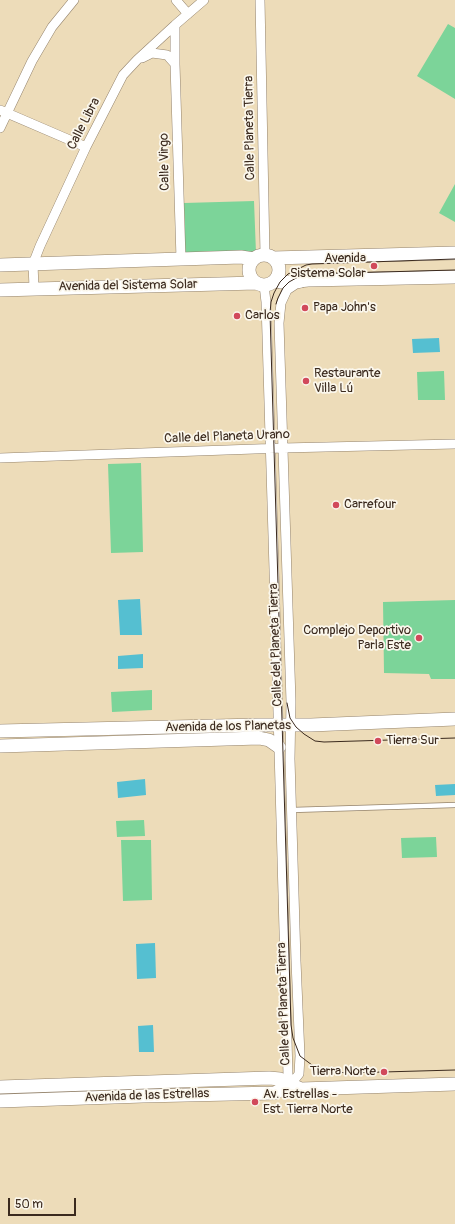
<!DOCTYPE html>
<meta charset="utf-8">
<style>
body{margin:0}
#map{position:relative;width:455px;height:1224px;overflow:hidden;background:#eddcb9;font-family:Pangolin,sans-serif}
canvas{display:block}
.scale{position:absolute;left:8px;top:1198px;width:68px;height:18px;box-sizing:border-box;border:2px solid #3b2a1e;border-top:0;padding-left:5px;font-size:12px;line-height:14px;white-space:nowrap;color:#3b2a1e;-webkit-text-stroke:3px #fbf7ec;paint-order:stroke}
</style>
<div id="map">
<canvas width="455" height="1224"></canvas>
<div class="scale">50 m</div>
</div>
<script>
const ctx = document.querySelector('canvas').getContext('2d');
ctx.lineJoin = 'round';
function fill(path, color) { ctx.fillStyle = color; ctx.fill(path, 'evenodd'); }
const toPath = rows => new Path2D(rows.map(r => 'M' + r).join(''));
function trace(path, color, width, dash) { ctx.strokeStyle = color; ctx.lineWidth = width; ctx.lineCap = dash ? 'butt' : 'round'; ctx.setLineDash(dash || []); ctx.stroke(path); }
function label(font, color, halo, rows, align = 'center') {
  ctx.font = font + ' Pangolin,sans-serif'; ctx.lineWidth = 3.5; ctx.setLineDash([]); ctx.textBaseline = 'middle'; ctx.strokeStyle = halo; ctx.fillStyle = color; for (const [text, x, y, turn = 0] of rows) {
    ctx.save(); ctx.translate(x, y); ctx.rotate((+turn || 0) * Math.PI / 180); ctx.textAlign = isNaN(turn) ? turn : align; if (halo) ctx.strokeText(text, 0, 0); ctx.fillText(text, 0, 0); ctx.restore();
  }
}
fill(toPath([
 [448,24,455,28,455,99,417,76],
 [455,184,455,222,439,213],
 [254,201,256,253,185,255,184,203],
 [444,371,445,400,418,400,417,372],
 [141,463,143,552,111,553,108,464],
 [455,600,455,679,431,679,429,674,384,673,383,602],
 [152,690,152,710,112,712,111,692],
 [144,820,145,836,117,837,116,821],
 [436,837,437,857,402,858,401,838],
 [121,840,151,840,152,900,123,901]
]), '#7cd499');
fill(toPath([
 [439,338,440,352,413,353,412,339],
 [140,599,142,635,120,635,118,600],
 [143,654,143,668,118,669,118,656],
 [145,779,146,795,118,798,117,782],
 [455,784,455,795,436,796,435,785],
 [155,943,156,978,137,979,136,944],
 [153,1025,154,1052,139,1052,138,1026]
]), '#55bfd1');
const lane = toPath([
 [292,810,455,805]
]);
const street = toPath([
 [176,0,188,14],
 [260,0,265,255],
 [175,25,175,64],
 [142,58,152,53,167,55,175,64,181,259],
 [0,110,86,147],
 [0,128,32,61,52,27,74,0],
 [264,285,266,302,275,603,287,1040,288,1075,291,1084],
 [34,288,33,264,40,246,86,147,123,75,137,60,175,25,204,0],
 [0,458,283,448,455,444],
 [291,1084,299,1074,300,1056,296,961,290,759,291,702,279,323,281,303,287,290,296,284,301,283]
]);
const secondary = toPath([
 '249 270a15 15 0 1 1 30 0a15 15 0 1 1-30 0Z',
 [273,258,455,253],
 [0,265,241,257,254,259],
 [275,280,280,282,289,282,308,280,455,277],
 [0,290,256,283],
 [0,731,258,725,311,725,455,719],
 [0,746,259,738,269,740,279,747],
 [0,1087,269,1078,280,1079,301,1089,455,1084],
 [0,1101,143,1096,275,1093,291,1084]
]);
trace(lane, '#94836c', 6);
trace(street, '#94836c', 10);
trace(secondary, '#94836c', 14);
trace(lane, '#fff', 4.5);
trace(street, '#fff', 9);
trace(secondary, '#fff', 13);
trace(toPath([
 [455,259,312,264,306,265,288,274,280,282,274,293,271,302,270,313,291,1025,293,1038,300,1056,312,1065,328,1071,347,1073,455,1070],
 [276,304,278,298,283,288,289,282,298,277,308,274,455,270],
 [287,703,290,718,296,727,304,734,315,741,324,742,455,738]
]), '#3b2a1e', 1);
for (const [x, y, r, color] of [
 [374,266,4,"#d1495b"],
 [305,308,4,"#d1495b"],
 [237,316,4,"#d1495b"],
 [306,381,4,"#d1495b"],
 [336,505,4,"#d1495b"],
 [419,638,4,"#d1495b"],
 [378,741,4,"#d1495b"],
 [384,1072,4,"#d1495b"],
 [255,1102,4,"#d1495b"]
]) { const dot = new Path2D(); dot.arc(x, y, r, 0, 2 * Math.PI); ctx.fillStyle = color; ctx.fill(dot); trace(dot, '#fbf7ec', 1.5); }
label('13px', '#3b2a1e', '#fbf7ec', [
 ["Calle Libra",84,124,-63],
 ["Calle Planeta Tierra",250,128,-91],
 ["Calle Virgo",165,162,-91],
 ["Avenida del Sistema Solar",128,286,-1],
 ["Calle del Planeta Urano",227,437,-2],
 ["Calle del Planeta Tierra",276,645,-92],
 ["Avenida de los Planetas",228,727,-1],
 ["Calle del Planeta Tierra",284,1004,-92],
 ["Avenida de las Estrellas",147,1096,-2]
]);
label('13px', '#3b2a1e', '#fbf7ec', [
 ["Avenida",366,259,"right"],
 ["Sistema Solar",366,274,"right"],
 ["Papa John's",313,308],
 ["Carlos",245,316],
 ["Restaurante",314,374],
 ["Villa Lú",314,389],
 ["Carrefour",344,505],
 ["Complejo Deportivo",411,631,"right"],
 ["Parla Este",411,646,"right"],
 ["Tierra Sur",386,741],
 ["Tierra Norte",376,1072,"right"],
 ["Av. Estrellas -",263,1095],
 ["Est. Tierra Norte",263,1110]
], 'left');
</script>
